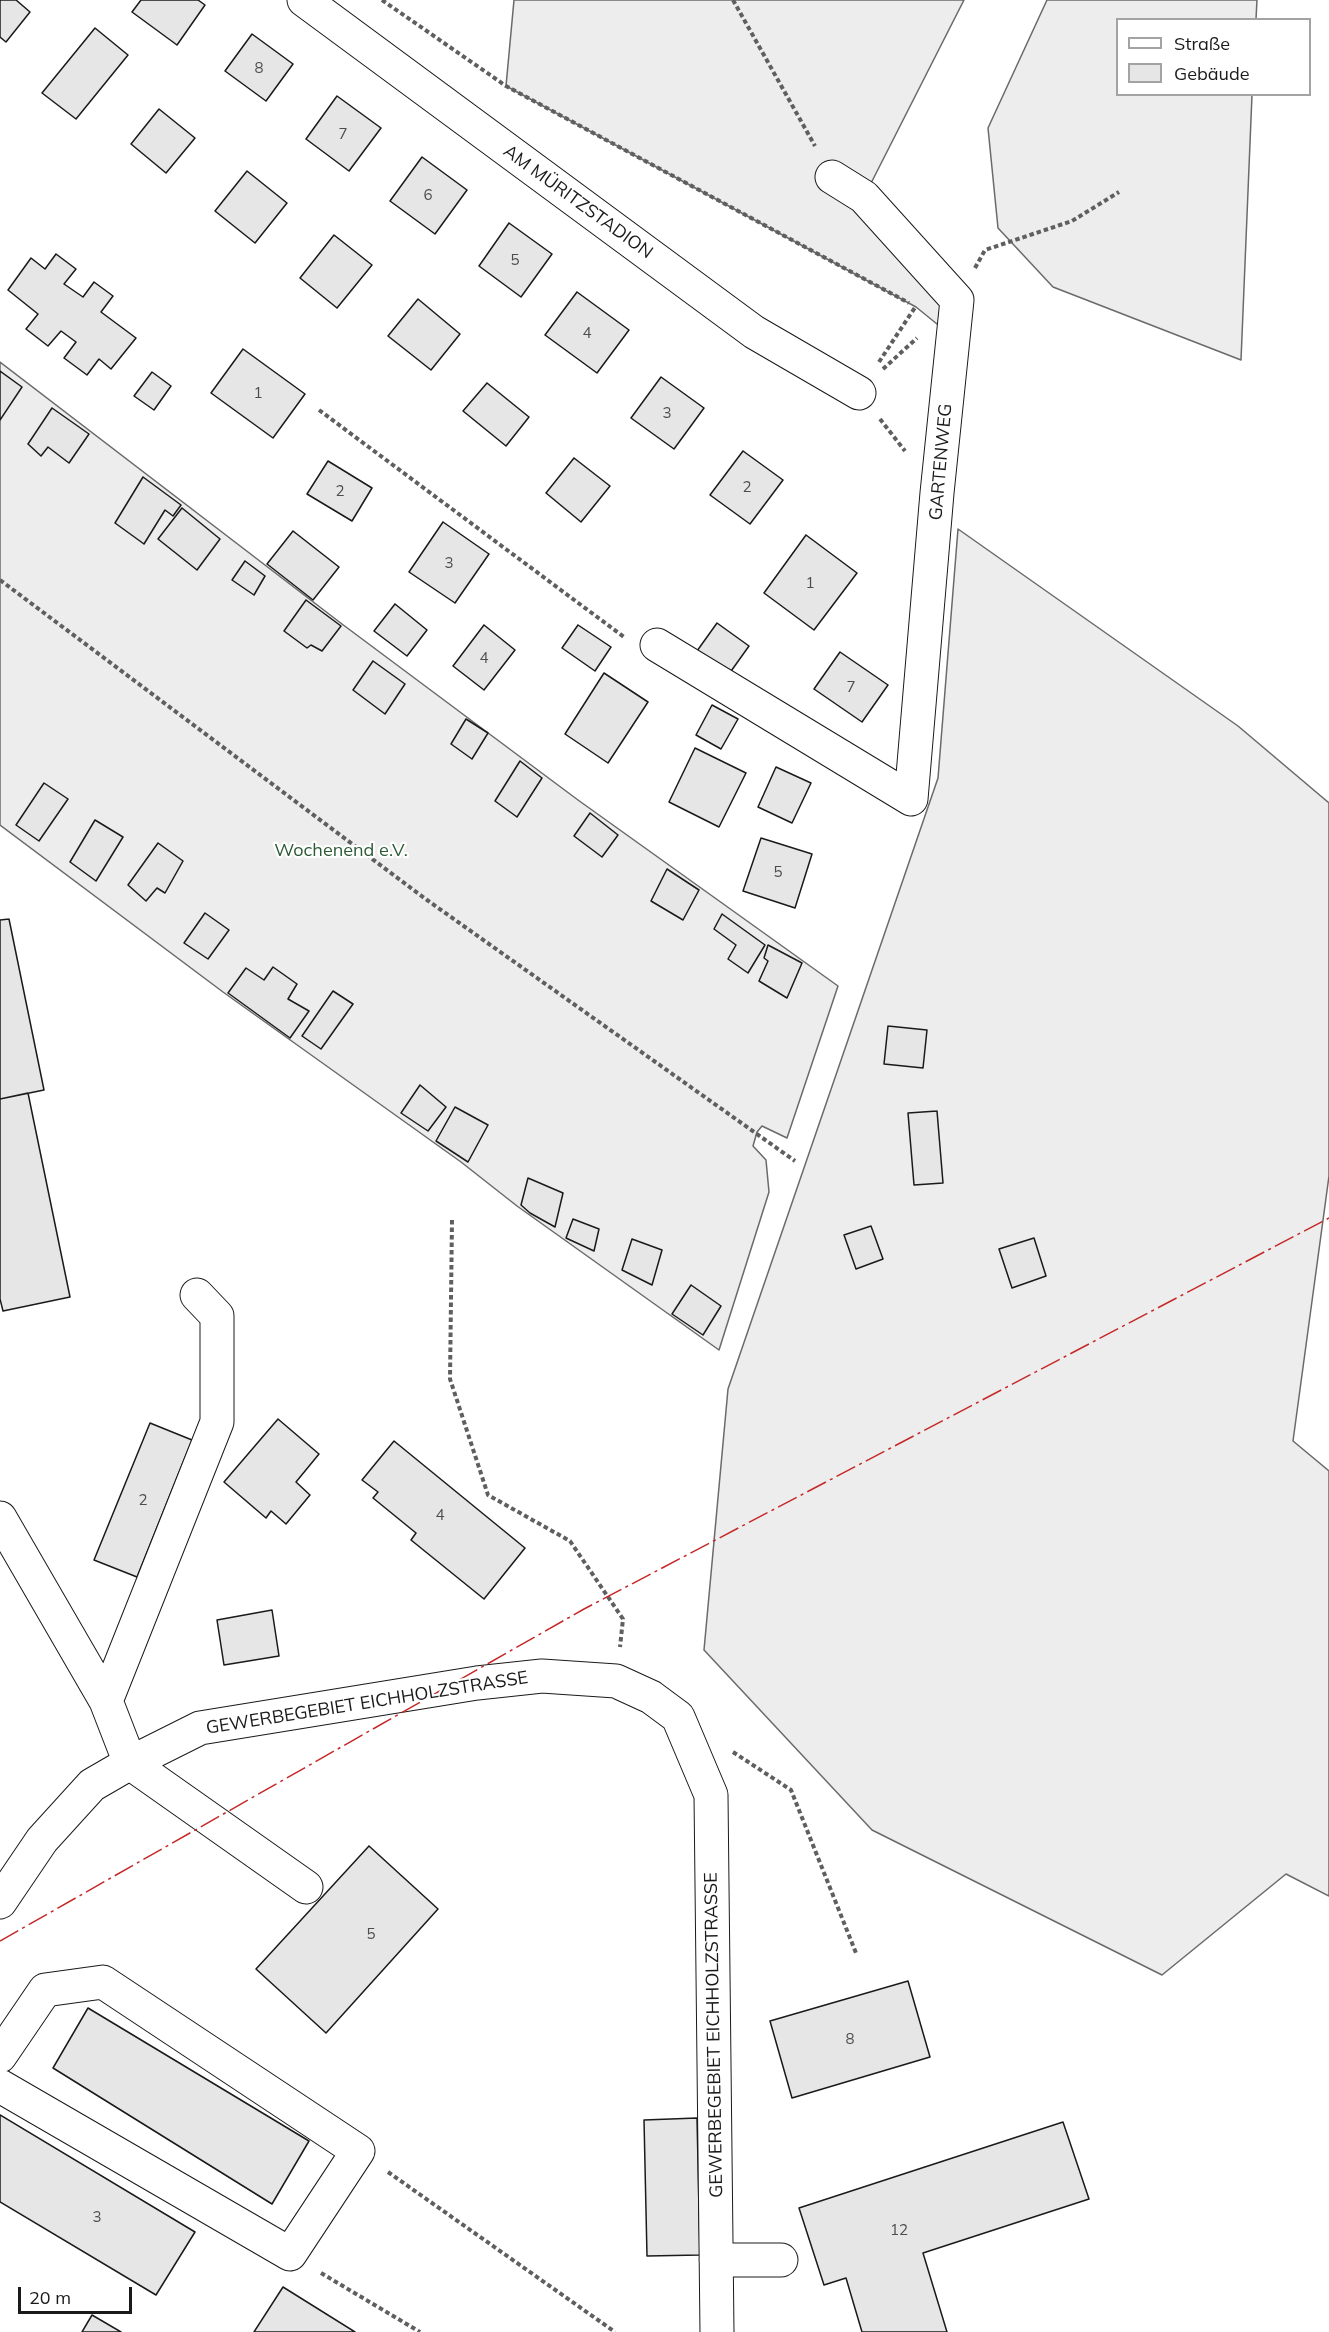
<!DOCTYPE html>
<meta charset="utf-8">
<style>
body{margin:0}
#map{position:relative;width:1329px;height:2332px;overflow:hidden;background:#fff;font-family:Mulish,sans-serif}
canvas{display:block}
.legend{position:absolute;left:1116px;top:18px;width:195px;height:78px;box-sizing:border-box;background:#fff;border:2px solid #a3a3a3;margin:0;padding:8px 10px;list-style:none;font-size:18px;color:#1a1a1a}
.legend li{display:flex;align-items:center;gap:12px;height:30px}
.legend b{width:30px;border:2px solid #a3a3a3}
.scale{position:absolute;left:18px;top:2287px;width:114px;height:27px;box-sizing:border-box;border:3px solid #1a1a1a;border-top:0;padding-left:8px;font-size:18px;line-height:21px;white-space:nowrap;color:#1a1a1a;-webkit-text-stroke:4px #fff;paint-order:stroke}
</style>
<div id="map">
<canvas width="1329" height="2332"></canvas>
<ul class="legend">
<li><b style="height:8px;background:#fff"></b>Straße</li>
<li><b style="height:16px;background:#e6e6e6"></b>Gebäude</li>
</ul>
<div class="scale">20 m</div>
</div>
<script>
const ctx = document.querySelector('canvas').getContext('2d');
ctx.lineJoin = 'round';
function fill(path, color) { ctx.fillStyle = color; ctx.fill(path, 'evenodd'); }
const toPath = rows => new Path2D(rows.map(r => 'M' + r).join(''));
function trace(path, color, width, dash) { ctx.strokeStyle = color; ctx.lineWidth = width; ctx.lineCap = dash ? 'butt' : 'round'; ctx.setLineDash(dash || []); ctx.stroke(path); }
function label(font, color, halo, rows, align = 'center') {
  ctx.font = font + ' Mulish,sans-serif'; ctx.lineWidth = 4.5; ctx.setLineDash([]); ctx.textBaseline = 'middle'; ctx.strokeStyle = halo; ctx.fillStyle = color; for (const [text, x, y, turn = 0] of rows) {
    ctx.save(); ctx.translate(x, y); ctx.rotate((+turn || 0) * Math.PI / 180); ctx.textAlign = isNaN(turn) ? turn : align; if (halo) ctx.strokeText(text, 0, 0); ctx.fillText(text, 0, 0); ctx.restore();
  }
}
const built = toPath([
 [514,0,964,0,864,197,957,300,953,337,916,307,506,86,514,0],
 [1047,0,1257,0,1256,19,1118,20,1118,94,1252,95,1241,360,1053,287,998,228,988,128,1047,0],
 [0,362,342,624,578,800,838,986,787,1138,762,1126,757,1132,753,1146,766,1160,769,1192,719,1350,517,1206,461,1162,223,992,0,825,0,362],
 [958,529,1238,726,1329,803,1329,1176,1293,1441,1329,1471,1329,1896,1286,1874,1162,1975,872,1830,704,1650,728,1389,938,778,958,529]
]);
fill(built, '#ededed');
trace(built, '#6a6a6a', 1.5);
const building = toPath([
 [0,0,16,0,30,12,6,42,0,37,0,0],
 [141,0,198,0,205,5,177,45,132,12,141,0],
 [95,28,128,55,76,119,42,93,95,28],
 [252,34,293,64,266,101,225,71,252,34],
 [337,96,381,128,349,171,306,139,337,96],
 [159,109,195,138,166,173,131,144,159,109],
 [422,157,467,190,435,234,390,201,422,157],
 [247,171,287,203,255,243,215,211,247,171],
 [509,223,552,254,521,297,479,266,509,223],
 [334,235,372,265,337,308,300,278,334,235],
 [56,254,76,269,64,284,83,297,94,282,113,296,101,312,136,338,111,369,99,359,87,375,64,358,76,342,61,331,48,346,26,329,38,314,8,290,31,258,45,269,56,254],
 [577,292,629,330,597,373,545,335,577,292],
 [418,299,460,334,431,370,388,336,418,299],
 [243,349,305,394,273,438,211,393,243,349],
 [0,371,22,387,0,420,0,371],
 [152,372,171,386,154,410,134,396,152,372],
 [661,377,704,408,674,449,631,418,661,377],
 [487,383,529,417,506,446,463,411,487,383],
 [52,408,89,434,69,463,48,447,41,456,28,444,52,408],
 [743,451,783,480,750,524,710,495,743,451],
 [574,458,610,486,581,522,546,493,574,458],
 [328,461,372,488,352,521,307,494,328,461],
 [143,477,181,505,173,516,165,510,144,544,115,523,143,477],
 [182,508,220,539,197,570,158,539,182,508],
 [443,522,489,554,455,603,409,572,443,522],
 [293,531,339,567,313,600,267,564,293,531],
 [806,535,857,573,814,630,764,593,806,535],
 [245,561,265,576,254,595,232,580,245,561],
 [306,600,341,626,322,651,311,645,307,648,284,631,306,600],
 [395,604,427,630,407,656,374,631,395,604],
 [717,623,749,646,729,674,697,651,717,623],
 [484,625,515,650,484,690,453,666,484,625],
 [578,625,611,647,595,671,562,648,578,625],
 [840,652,888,685,862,722,814,689,840,652],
 [373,661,405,684,385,714,353,690,373,661],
 [604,673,648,702,608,763,565,734,604,673],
 [712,705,738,719,721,749,696,735,712,705],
 [466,719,488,733,472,759,451,744,466,719],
 [695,748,746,773,719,827,669,802,695,748],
 [520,761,542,778,517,817,495,801,520,761],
 [776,767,811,783,792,823,758,807,776,767],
 [44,783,68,799,39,841,16,825,44,783],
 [590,813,618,835,602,857,574,836,590,813],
 [95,820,123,837,96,881,70,862,95,820],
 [761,838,812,854,795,908,743,891,761,838],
 [158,843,183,861,165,893,157,888,146,901,128,885,158,843],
 [667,869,699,890,683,920,651,901,667,869],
 [205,913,229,930,208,959,184,943,205,913],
 [722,914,765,945,748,973,728,959,736,945,714,929,722,914],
 [9,919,44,1090,0,1099,0,920,9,919],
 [768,945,802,963,787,998,759,981,768,961,764,958,768,945],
 [273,967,297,984,288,999,309,1011,290,1038,228,993,246,968,264,980,273,967],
 [333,991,353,1004,321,1049,302,1036,333,991],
 [888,1026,927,1030,923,1068,884,1064,888,1026],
 [420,1085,446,1107,428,1131,401,1113,420,1085],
 [28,1093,70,1297,3,1311,0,1299,0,1099,28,1093],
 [455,1107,488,1125,468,1162,436,1141,455,1107],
 [937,1111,943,1183,914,1185,908,1113,937,1111],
 [528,1178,563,1193,555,1227,530,1213,521,1205,528,1178],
 [573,1219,599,1229,594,1251,566,1238,573,1219],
 [871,1226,883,1259,856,1269,844,1235,871,1226],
 [1034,1238,1046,1276,1012,1288,999,1249,1034,1238],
 [632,1239,662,1250,652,1285,622,1270,632,1239],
 [691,1285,721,1306,703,1335,672,1314,691,1285],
 [278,1419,319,1454,296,1482,310,1495,286,1524,271,1511,266,1518,224,1482,278,1419],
 [150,1423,192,1440,137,1577,94,1560,150,1423],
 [394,1441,525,1548,484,1599,411,1540,416,1533,373,1498,378,1492,362,1480,394,1441],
 [272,1610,279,1656,224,1665,217,1620,272,1610],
 [369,1846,438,1909,326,2033,256,1969,369,1846],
 [908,1981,930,2057,792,2098,770,2021,908,1981],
 [88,2008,309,2141,272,2204,53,2068,88,2008],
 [0,2115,195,2232,156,2295,0,2202,0,2115],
 [697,2118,700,2255,647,2256,644,2120,697,2118],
 [1063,2122,1089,2199,923,2253,947,2332,862,2332,846,2278,824,2285,799,2208,1063,2122],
 [283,2287,355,2332,254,2332,283,2287],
 [92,2315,121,2332,82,2332,92,2315]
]);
fill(building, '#e6e6e6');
trace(building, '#1a1a1a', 1.5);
const minor = toPath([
 [304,0,754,332,859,393],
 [657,645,911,799,937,493,957,300,864,197,832,177],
 [0,1518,106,1701,130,1763,306,1887],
 [106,1701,217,1422,217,1316,197,1295],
 [0,1902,42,1840,92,1785,130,1763,200,1728,477,1683,542,1676,616,1681,651,1697,678,1717,711,1795,717,2332],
 [0,2056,45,1990,103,1982,358,2151,290,2254,0,2086],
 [716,2260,781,2260]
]);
trace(minor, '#1a1a1a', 35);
trace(toPath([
 [382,0,506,86,909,303],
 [733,0,815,146],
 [975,268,985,250,1072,221,1119,192],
 [879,362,916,306],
 [883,369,917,338],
 [319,410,624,637],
 [880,419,905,451],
 [0,580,427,900,795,1161],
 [452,1220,450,1379,488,1495,570,1541,623,1619,620,1647],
 [733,1752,791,1790,856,1953],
 [388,2172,615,2332],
 [321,2273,420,2332]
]), '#5f5f5f', 4, [4.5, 3]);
trace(minor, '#fff', 33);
trace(toPath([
 [0,1941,584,1609,1329,1218]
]), '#c62828', 1.5, [21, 4.5, 3, 4.5]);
label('15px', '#4d4d4d', null, [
 ["8",259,68],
 ["7",343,134],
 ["6",428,195],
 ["5",515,260],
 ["4",587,333],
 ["1",258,393],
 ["3",667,413],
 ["2",747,487],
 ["2",340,491],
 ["3",449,563],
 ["1",810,583],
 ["4",484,658],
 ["7",851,687],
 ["5",778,872],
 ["2",143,1500],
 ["4",440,1515],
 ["5",371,1934],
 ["8",850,2039],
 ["3",97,2217],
 ["12",899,2230]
]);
label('18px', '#1a1a1a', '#fff', [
 ["AM MÜRITZSTADION",578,202,36],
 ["GARTENWEG",941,462,-85],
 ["GEWERBEGEBIET EICHHOLZSTRASSE",367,1703,-9],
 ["GEWERBEGEBIET EICHHOLZSTRASSE",714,2035,-91]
]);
label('18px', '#2b5a34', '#fff', [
 ["Wochenend e.V.",341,851]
]);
</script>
